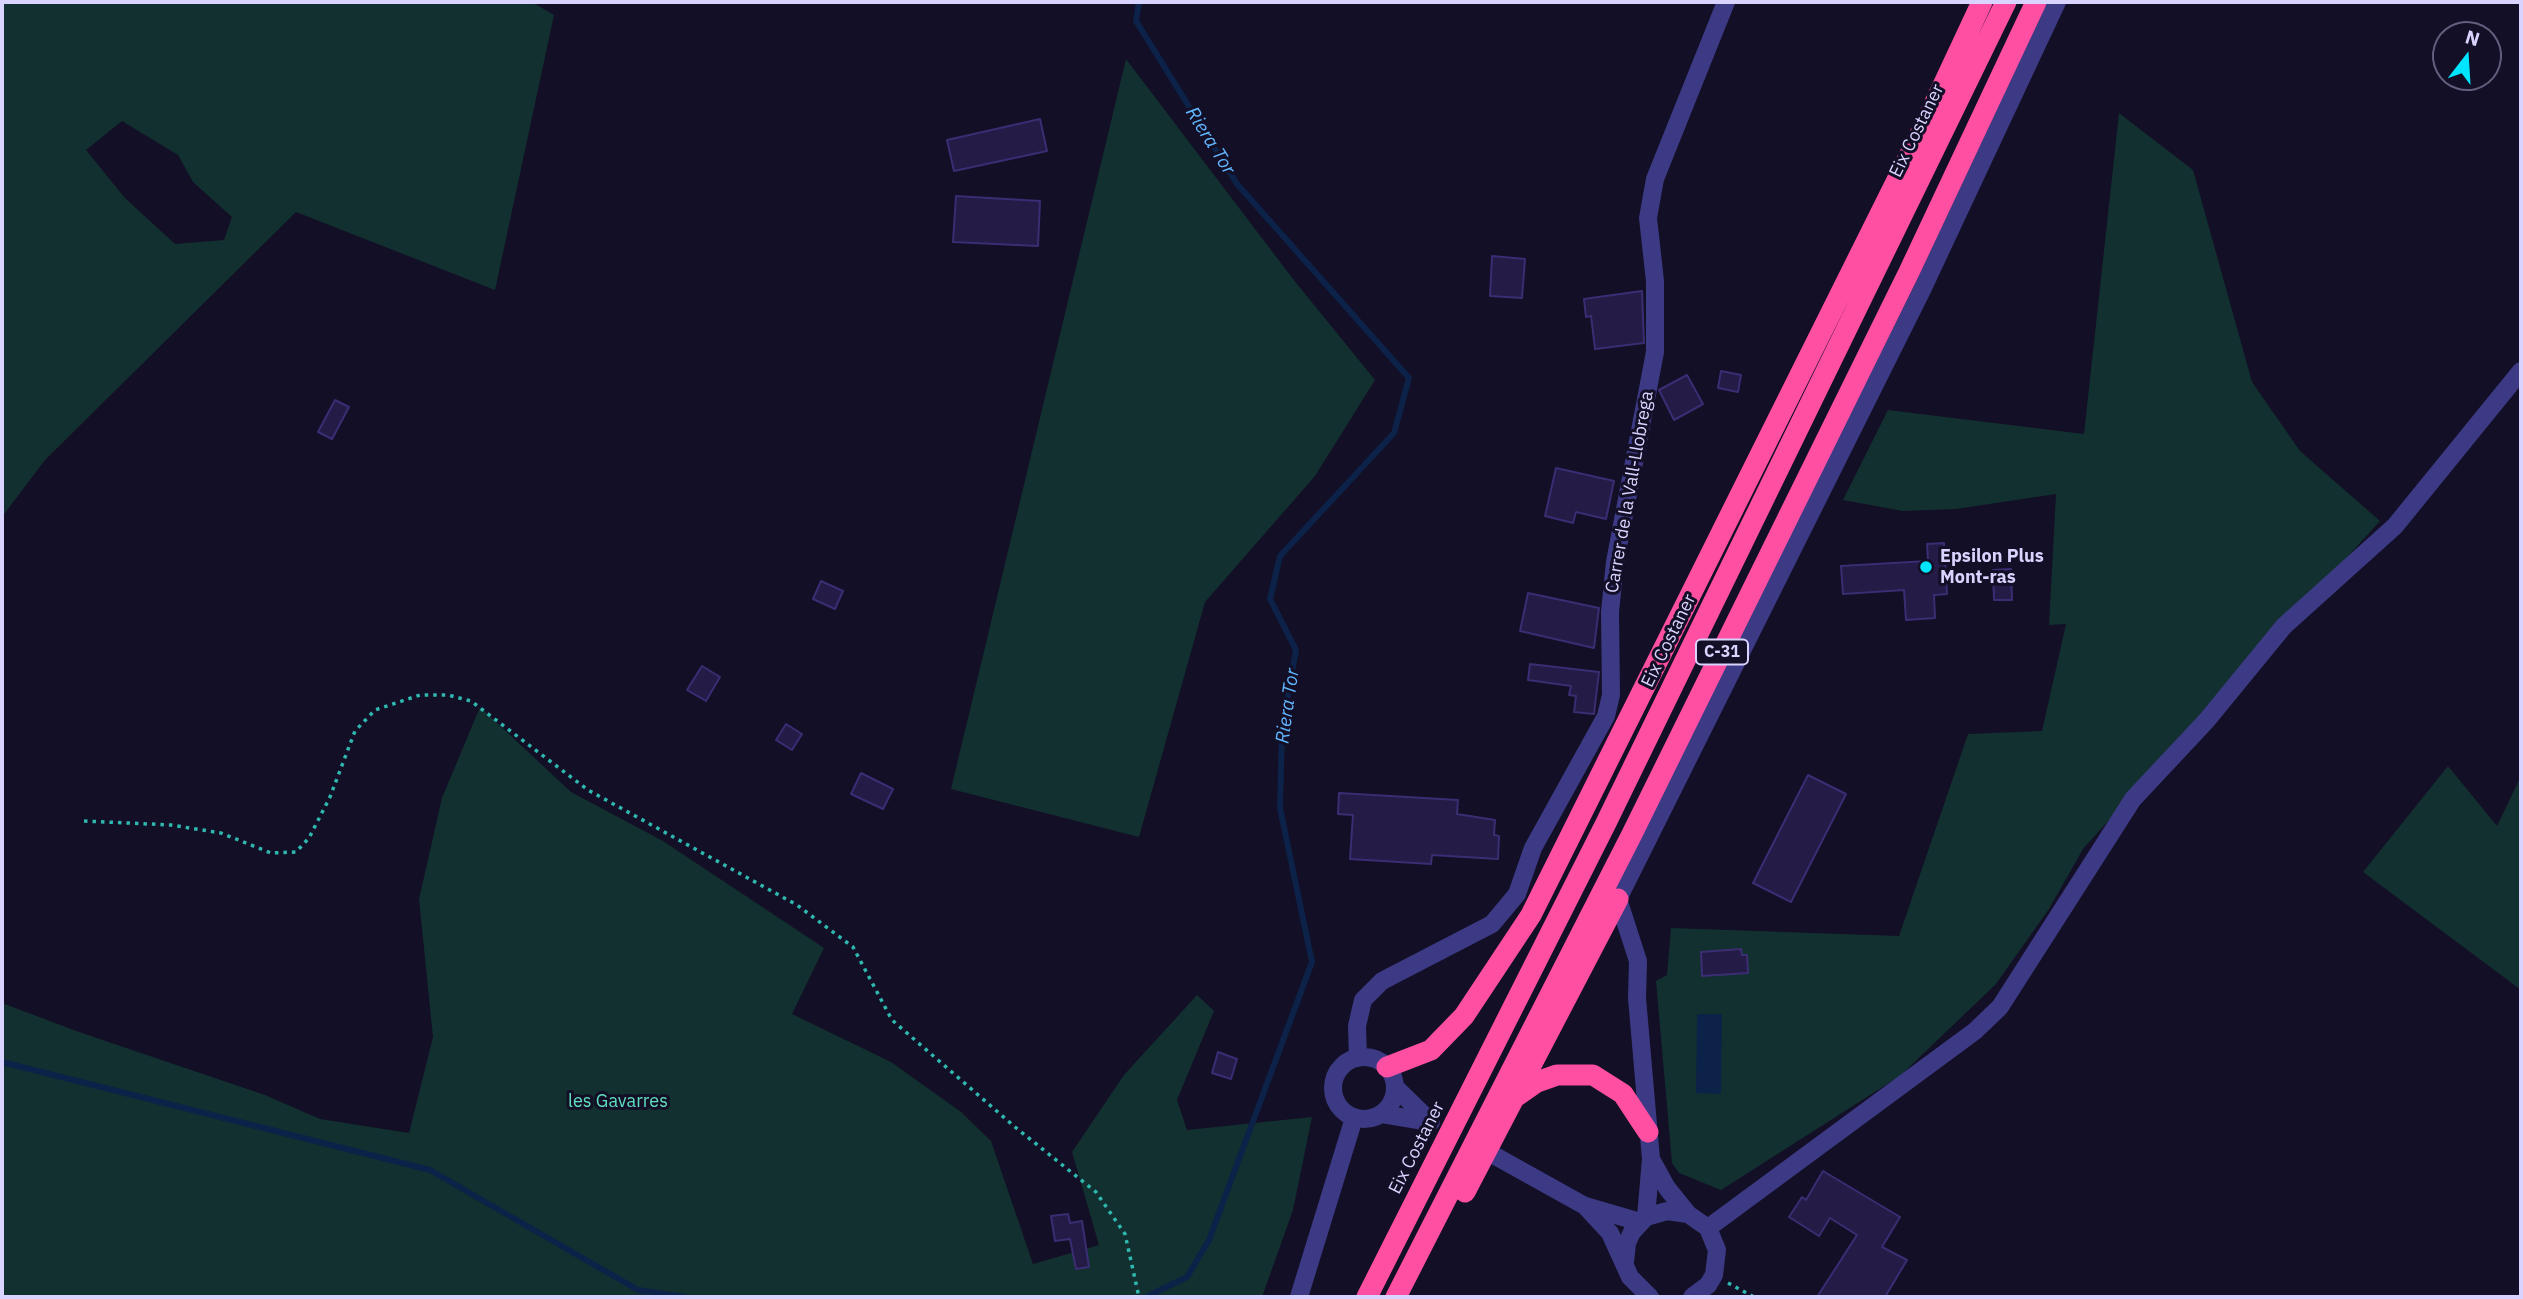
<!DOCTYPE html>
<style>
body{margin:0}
#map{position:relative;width:2523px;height:1299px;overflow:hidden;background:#130f26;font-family:"IBM Plex Sans",sans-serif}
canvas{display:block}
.frame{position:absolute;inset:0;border:4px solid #d9d4ff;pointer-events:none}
.north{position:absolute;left:2432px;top:21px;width:70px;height:70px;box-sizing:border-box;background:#130f26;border:2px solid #625e7d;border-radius:50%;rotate:17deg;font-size:19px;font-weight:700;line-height:28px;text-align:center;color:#d9d4ff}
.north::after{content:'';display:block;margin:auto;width:24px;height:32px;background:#00e5ff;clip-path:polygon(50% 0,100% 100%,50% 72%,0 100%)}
</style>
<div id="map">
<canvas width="2523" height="1299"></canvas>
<div class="frame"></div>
<div class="north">N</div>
</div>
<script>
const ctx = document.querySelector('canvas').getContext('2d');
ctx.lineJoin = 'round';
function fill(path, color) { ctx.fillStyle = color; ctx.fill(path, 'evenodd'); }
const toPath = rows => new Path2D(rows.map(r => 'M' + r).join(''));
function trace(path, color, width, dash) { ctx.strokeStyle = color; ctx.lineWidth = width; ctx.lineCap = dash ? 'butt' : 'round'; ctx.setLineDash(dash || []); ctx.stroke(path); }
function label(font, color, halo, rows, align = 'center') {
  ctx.font = font + ' "IBM Plex Sans",sans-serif'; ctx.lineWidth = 6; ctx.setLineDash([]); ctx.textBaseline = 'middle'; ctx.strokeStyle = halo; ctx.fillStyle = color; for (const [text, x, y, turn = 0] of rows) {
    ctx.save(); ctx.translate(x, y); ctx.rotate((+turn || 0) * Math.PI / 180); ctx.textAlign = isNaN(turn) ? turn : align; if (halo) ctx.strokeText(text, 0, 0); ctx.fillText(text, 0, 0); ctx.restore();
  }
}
fill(toPath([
 [2,2,532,2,554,15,495,290,296,212,45,460,2,517],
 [122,121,178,155,193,182,232,217,224,240,175,244,125,198,86,150],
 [1126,59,1293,279,1375,380,1315,476,1205,602,1139,837,951,789],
 [2119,113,2193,170,2252,382,2300,451,2380,521,2083,849,2049,909,1996,984,1900,1076,1721,1190,1679,1173,1672,1163,1656,981,1667,975,1671,928,1899,936,1968,734,2042,731,2066,624,2049,625,2056,494,1956,509,1903,511,1843,500,1888,410,2084,434],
 [480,707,571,792,663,841,824,948,792,1014,891,1062,961,1112,991,1141,1033,1264,1099,1245,1072,1152,1124,1075,1197,995,1214,1011,1177,1100,1187,1130,1312,1117,1293,1210,1262,1297,2,1297,2,1003,79,1032,265,1095,320,1119,409,1133,433,1037,419,899,442,798],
 [2448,766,2497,826,2521,776,2521,990,2363,872]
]), '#12302f');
fill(toPath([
 [1697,1014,1722,1014,1721,1094,1696,1093]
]), '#0c2248');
trace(toPath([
 [1139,2,1136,21,1237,184,1409,378,1394,433,1280,556,1270,599,1296,650,1282,729,1280,808,1312,962,1209,1240,1187,1277,1148,1296],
 [2,1062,430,1170,638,1290,685,1297]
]), '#0c2248', 6);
const building = toPath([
 [1040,119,1047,151,954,171,947,140,1040,119],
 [956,196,1040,201,1038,246,953,242,956,196],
 [1492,256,1525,259,1522,298,1490,296,1492,256],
 [1642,291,1644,343,1595,349,1591,316,1586,317,1584,299,1642,291],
 [1721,371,1741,375,1738,392,1718,388,1721,371],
 [1687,375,1703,404,1674,420,1659,390,1687,375],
 [335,400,349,407,332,439,318,432,335,400],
 [1556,468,1614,481,1606,519,1576,512,1573,523,1545,516,1556,468],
 [1944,543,1947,594,1934,595,1935,618,1906,620,1904,590,1843,594,1841,566,1928,561,1927,544,1944,543],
 [2011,569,2012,600,1994,600,1993,570,2011,569],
 [821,581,843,591,835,609,813,599,821,581],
 [1528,593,1599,608,1594,648,1520,631,1528,593],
 [1530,664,1599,672,1594,714,1574,712,1576,696,1569,695,1571,686,1528,680,1530,664],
 [702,666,720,677,706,701,687,690,702,666],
 [786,724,802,734,792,750,776,740,786,724],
 [861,773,893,789,883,809,851,794,861,773],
 [1808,775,1846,794,1791,902,1753,883,1808,775],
 [1339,793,1458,800,1457,814,1495,820,1494,835,1499,836,1498,859,1432,855,1431,864,1350,859,1353,815,1338,814,1339,793],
 [1741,949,1742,955,1747,955,1748,973,1702,976,1701,952,1741,949],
 [1218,1052,1237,1059,1231,1079,1212,1073,1218,1052],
 [1823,1171,1900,1217,1882,1247,1907,1260,1885,1297,1817,1297,1857,1235,1830,1218,1819,1236,1789,1217,1802,1197,1806,1200,1823,1171],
 [1068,1214,1070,1223,1082,1221,1089,1267,1076,1269,1070,1239,1055,1241,1051,1216,1068,1214]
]);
fill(building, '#241b47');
trace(building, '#3b2d73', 2);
trace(toPath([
 [84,821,171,825,221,833,271,853,296,852,309,838,330,797,355,731,375,710,420,695,448,695,471,701,588,790,797,905,853,947,892,1020,1015,1127,1096,1192,1125,1234,1139,1297],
 [1728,1283,1754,1297]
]), '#2fb8b0', 3.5, [3.5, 5]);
trace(toPath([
 '1333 1088a31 31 0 1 1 62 0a31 31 0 1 1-62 0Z',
 [1358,1058,1357,1026,1363,1000,1382,981,1492,924,1517,894,1533,848,1606,716,1611,695,1610,612,1615,562,1655,352,1655,281,1648,218,1655,179,1726,2],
 [1395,1087,1431,1122],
 [1382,1114,1430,1122],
 [1497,1157,1585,1206,1640,1222],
 [1651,1159,1667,1188,1688,1214],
 [1585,1206,1610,1233,1630,1277,1650,1297],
 [1646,1217,1651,1159,1637,998,1638,961,1618,899,1922,290,2057,2],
 [1708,1228,1975,1031,2000,1007,2133,799,2207,720,2284,626,2395,526,2521,371],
 [1625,1262,1627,1243,1632,1232,1646,1217,1667,1211,1688,1214,1708,1228,1717,1250,1714,1275,1708,1285,1692,1297],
 [1299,1297,1354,1118]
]), '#3d3a85', 18);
trace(toPath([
 [1387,1067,1431,1050,1464,1016,1531,915,1925,124,1982,2],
 [1517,1096,1537,1082,1557,1075,1593,1075,1623,1094,1648,1132],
 [1465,1192,1618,899],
 [1367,1297,1605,825,2006,2],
 [1396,1297,1632,834,1909,272,2036,2]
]), '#ff4fa3', 21);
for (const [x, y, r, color] of [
 [1926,567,7,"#00e5ff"]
]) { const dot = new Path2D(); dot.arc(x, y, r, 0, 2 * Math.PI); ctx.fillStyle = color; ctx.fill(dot); trace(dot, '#130f26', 2.5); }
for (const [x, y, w] of [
 [1722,652,52]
]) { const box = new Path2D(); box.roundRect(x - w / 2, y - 12.5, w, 25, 5); ctx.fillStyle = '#130f26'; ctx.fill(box); trace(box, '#d9d4ff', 2); }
label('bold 16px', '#d9d4ff', null, [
 ["C-31",1722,652]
]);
label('18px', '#d9d4ff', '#130f26', [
 ["Eix Costaner",1917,131,-64],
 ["Carrer de la Vall-Llobrega",1630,492,-80],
 ["Eix Costaner",1669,641,-64],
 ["Eix Costaner",1417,1148,-63]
]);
label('bold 18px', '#d9d4ff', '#130f26', [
 ["Epsilon Plus",1940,557],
 ["Mont-ras",1940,578]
], 'left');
label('18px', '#5fe0c0', '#130f26', [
 ["les Gavarres",618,1102]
]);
label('italic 19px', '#62b6ff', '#130f26', [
 ["Riera Tor",1210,141,58],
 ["Riera Tor",1288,706,-82]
]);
</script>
